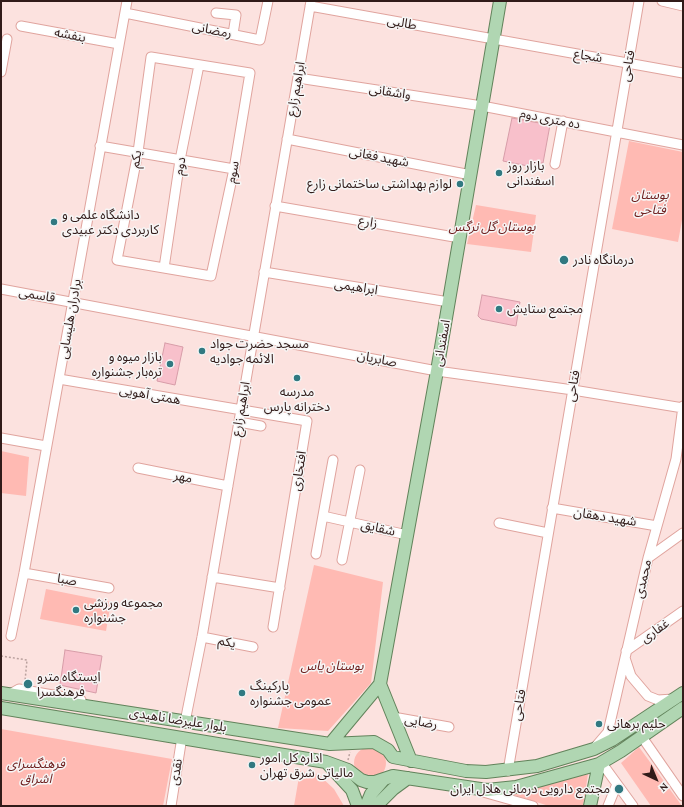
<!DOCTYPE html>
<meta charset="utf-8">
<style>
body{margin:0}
#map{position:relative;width:684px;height:807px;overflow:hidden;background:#fce2df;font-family:"Crimson Pro",serif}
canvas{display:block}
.frame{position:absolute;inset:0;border:2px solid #311b19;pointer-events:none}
.north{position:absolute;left:636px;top:759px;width:40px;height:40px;-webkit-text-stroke:3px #f6f6f6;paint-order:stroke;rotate:136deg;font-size:11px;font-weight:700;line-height:16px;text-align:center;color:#311b19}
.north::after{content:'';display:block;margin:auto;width:14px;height:18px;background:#311b19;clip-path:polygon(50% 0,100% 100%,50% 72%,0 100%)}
</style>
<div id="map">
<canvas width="684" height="807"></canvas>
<div class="frame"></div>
<div class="north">N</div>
</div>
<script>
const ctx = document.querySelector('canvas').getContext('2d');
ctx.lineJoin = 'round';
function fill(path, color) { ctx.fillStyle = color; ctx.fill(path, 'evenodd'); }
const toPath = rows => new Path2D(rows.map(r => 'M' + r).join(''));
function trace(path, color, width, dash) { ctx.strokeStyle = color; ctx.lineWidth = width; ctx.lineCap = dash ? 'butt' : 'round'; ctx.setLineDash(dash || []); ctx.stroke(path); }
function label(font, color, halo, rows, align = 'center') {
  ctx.font = font + ' "Crimson Pro","Noto Sans Arabic",serif'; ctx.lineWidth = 3; ctx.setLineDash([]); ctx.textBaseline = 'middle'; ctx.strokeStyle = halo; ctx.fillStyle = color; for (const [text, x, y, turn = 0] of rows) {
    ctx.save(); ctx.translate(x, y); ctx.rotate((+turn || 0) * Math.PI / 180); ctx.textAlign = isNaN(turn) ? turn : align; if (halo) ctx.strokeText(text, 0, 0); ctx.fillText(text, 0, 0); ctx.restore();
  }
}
fill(toPath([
 [629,141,683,152,683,215,678,242,612,229],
 [476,205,536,215,531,252,467,244],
 [1,451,29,457,26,496,1,493],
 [314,565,383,582,371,683,328,731,278,728],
 [46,589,111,602,106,631,40,619],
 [1,729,172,759,163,806,1,806],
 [639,747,682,806,651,806,621,763],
 '354 763a16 16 0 1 1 32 0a16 16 0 1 1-32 0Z',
 [300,771,318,774,334,789,344,806,294,806],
 [588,774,583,806,549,806,508,793]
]), '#ffbab3');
const building = toPath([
 [512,118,550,125,543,163,540,163,538,168,503,161,512,118],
 [482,295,520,302,516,326,481,319,478,316,482,295],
 [165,343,183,347,175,385,157,381,165,343],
 [65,650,102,656,96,693,60,685,65,650]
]);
fill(building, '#f8c0cb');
trace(building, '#d79ca8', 1);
const minor = toPath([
 [662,1,683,6],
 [310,6,683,73],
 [125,13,260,40,268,1],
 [216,13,236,15,233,34],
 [21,26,119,44],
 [151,57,250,73,234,169,211,276,117,260,138,152,151,57],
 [1,72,7,39],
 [298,78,482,106,683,145],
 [287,139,471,175],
 [100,146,234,169],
 [555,164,563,121],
 [275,206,460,238],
 [164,268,180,160,199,65],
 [264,272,449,302],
 [1,289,437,371,573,390,683,408],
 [59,379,307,421,273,627],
 [239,422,261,426],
 [1,438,46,446],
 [138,468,228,486],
 [552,508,657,526],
 [323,516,407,535],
 [499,523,548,533],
 [316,554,333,460],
 [648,558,683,533],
 [342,560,360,470],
 [24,573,109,588],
 [212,577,280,588],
 [11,636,24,573,127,1],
 [202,637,253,647],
 [626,651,683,611],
 [625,658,631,676,648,696,658,700,673,699],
 [10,694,19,689,81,700],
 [393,717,449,727],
 [185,722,202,637,311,1],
 [642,737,683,796],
 [596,746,608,732,648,558,676,459,683,406],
 [601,762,633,806],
 [508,771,639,1],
 [483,792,533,806],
 [171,806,182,737],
 [608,806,617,784]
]);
const major = toPath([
 [380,684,411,761],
 [1,693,330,744,374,742,388,750,393,757,466,771,486,772,537,766,594,749,612,740,683,693],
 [1,708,326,762,348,770,361,780,367,782,375,782,393,776,487,790,516,787,599,764,621,751,683,708],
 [330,744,380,684,437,371,500,1],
 [328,764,352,790,358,806],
 [366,806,371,794,384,779],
 [376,806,393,789,408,778],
 [590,806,599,764]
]);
trace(minor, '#e0a49e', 11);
trace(major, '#62835b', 14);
trace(toPath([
 [1,656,27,660,25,681],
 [348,760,350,752]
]), '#baa19e', 1.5, [2, 2]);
trace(minor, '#fff', 9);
trace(major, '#b0d6b2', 12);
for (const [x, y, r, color] of [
 [499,173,4,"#317981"],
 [460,184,4,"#317981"],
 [54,222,4,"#317981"],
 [564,260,5,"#317981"],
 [499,309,4,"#317981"],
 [202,351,4,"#317981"],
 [170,364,4,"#317981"],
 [297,378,4,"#317981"],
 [76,610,4,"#317981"],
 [28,684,5,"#317981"],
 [242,693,4,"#317981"],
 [599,724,4,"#317981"],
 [252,765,4,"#317981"],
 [619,789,5,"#317981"]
]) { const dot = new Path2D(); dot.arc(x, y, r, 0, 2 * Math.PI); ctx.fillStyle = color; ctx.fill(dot); trace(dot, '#f6f6f6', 1.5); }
label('13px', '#311b19', '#f6f6f6', [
 ["طالبی",402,23,11],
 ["رمضانی",212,30,11],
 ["بنفشه",70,35,11],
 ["شجاع",588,56,9],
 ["فتاحی",628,66,-80],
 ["ابراهیم زارع",296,89,-80],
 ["واشقانی",390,92,9],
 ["ده متری دوم",550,119,11],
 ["شهید فغانی",379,157,11],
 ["یکم",136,159,-80],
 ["دوم",180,166,-81],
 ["سوم",233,172,-79],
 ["زارع",368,222,10],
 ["ابراهیمی",356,287,9],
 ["قاسمی",37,295,10],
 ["برادران هلیسایی",70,319,-80],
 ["اسفندانی",442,343,-80],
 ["صابریان",377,359,11],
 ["فتاحی",573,386,-80],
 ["همتی آهویی",150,395,10],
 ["ابراهیم زارع",241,409,-80],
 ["افتخاری",299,471,-81],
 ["مهر",183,477,11],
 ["شهید دهقان",605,517,9],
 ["شقایق",378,528,13],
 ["محمدی",643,579,-77],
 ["صبا",67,580,10],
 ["غفاری",655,631,-35],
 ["یکم",227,642,12],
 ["فتاحی",519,705,-80],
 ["بلوار علیرضا ناهیدی",178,720,9],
 ["رضایی",421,722,10],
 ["نقدی",176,772,-81]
]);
label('13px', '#311b19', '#f6f6f6', [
 ["بازار روز",507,166],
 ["اسفندانی",507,181],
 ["لوازم بهداشتی ساختمانی زارع",452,184,"right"],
 ["دانشگاه علمی و",62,215],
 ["کاربردی دکتر عبیدی",62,230],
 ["درمانگاه نادر",573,260],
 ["مجتمع ستایش",507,309],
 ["مسجد حضرت جواد",210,344],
 ["الائمه جوادیه",210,359],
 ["بازار میوه و",162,357,"right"],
 ["تره‌بار جشنواره",162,372,"right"],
 ["مدرسه",297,392,"center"],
 ["دخترانه پارس",297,407,"center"],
 ["مجموعه ورزشی",84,603],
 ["جشنواره",84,618],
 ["ایستگاه مترو",37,677],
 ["فرهنگسرا",37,692],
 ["پارکینگ",250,686],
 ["عمومی جشنواره",250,701],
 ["حلیم برهانی",607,724],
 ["اداره کل امور",260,758],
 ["مالیاتی شرق تهران",260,773],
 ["مجتمع دارویی درمانی هلال ایران",610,789,"right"]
], 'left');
label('italic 13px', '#6e1f1e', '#f6f6f6', [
 ["بوستان",650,195],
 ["فتاحی",650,210],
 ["بوستان گل نرگس",492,227],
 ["بوستان یاس",332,666],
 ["فرهنگسرای",36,764],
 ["اشراق",36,779]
]);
</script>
